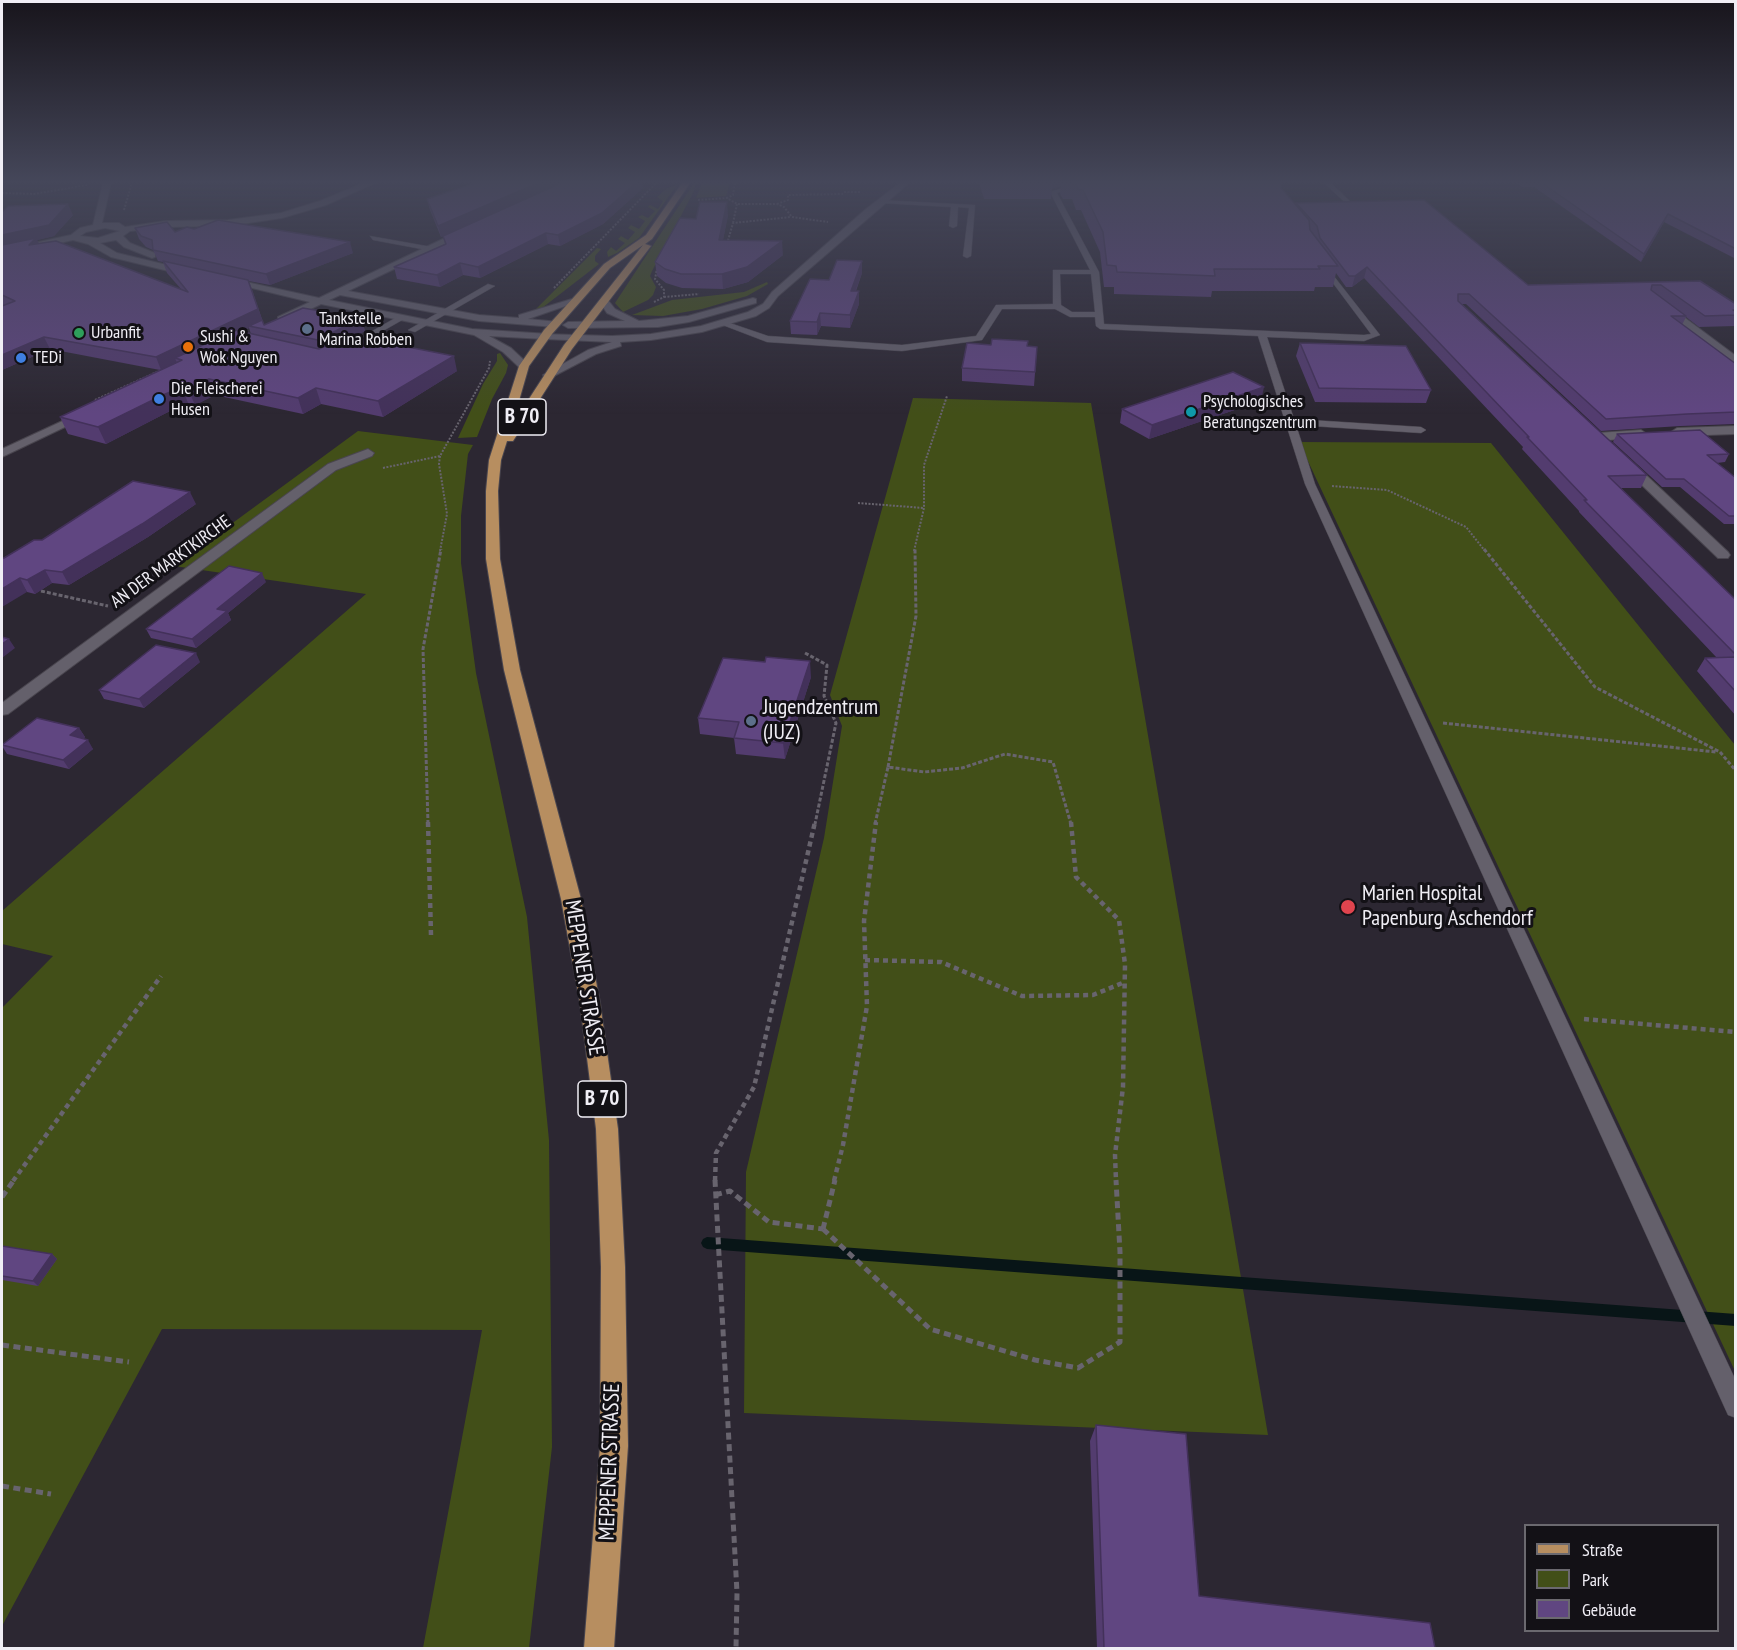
<!DOCTYPE html>
<meta charset="utf-8">
<style>
body{margin:0}
#map{position:relative;width:1737px;height:1650px;overflow:hidden;background:#2c2732;font-family:"PT Sans Narrow",sans-serif}
canvas{display:block}
.frame{position:absolute;inset:0;border:3px solid #f0eef5;pointer-events:none}
.legend{position:absolute;left:1524px;top:1524px;width:195px;height:108px;box-sizing:border-box;background:#131116;border:2px solid #6b696f;margin:0;padding:8px 10px;list-style:none;font-size:18px;color:#f0eef5}
.legend li{display:flex;align-items:center;gap:12px;height:30px}
.legend b{width:30px;border:2px solid #6b696f}
</style>
<div id="map">
<canvas width="1737" height="1650"></canvas>
<div class="frame"></div>
<ul class="legend">
<li><b style="height:8px;background:#b78e60"></b>Straße</li>
<li><b style="height:16px;background:#424f18"></b>Park</li>
<li><b style="height:16px;background:#604681"></b>Gebäude</li>
</ul>
</div>
<script>
const ctx = document.querySelector('canvas').getContext('2d');
ctx.lineJoin = 'round';
function fill(path, color) { ctx.fillStyle = color; ctx.fill(path, 'evenodd'); }
const toPath = rows => new Path2D(rows.map(r => 'M' + r).join(''));
function trace(path, color, width, dash) { ctx.strokeStyle = color; ctx.lineWidth = width; ctx.lineCap = dash ? 'butt' : 'round'; ctx.setLineDash(dash || []); ctx.stroke(path); }
function label(font, color, halo, rows, align = 'center') {
  ctx.font = font + ' "PT Sans Narrow",sans-serif'; ctx.lineWidth = 6; ctx.setLineDash([]); ctx.textBaseline = 'middle'; ctx.strokeStyle = halo; ctx.fillStyle = color; for (const [text, x, y, turn = 0] of rows) {
    ctx.save(); ctx.translate(x, y); ctx.rotate((+turn || 0) * Math.PI / 180); ctx.textAlign = isNaN(turn) ? turn : align; if (halo) ctx.strokeText(text, 0, 0); ctx.fillText(text, 0, 0); ctx.restore();
  }
}
fill(toPath([
 [694,183,696,183,694,191,652,271,650,276,656,287,653,295,648,300,623,312,615,303],
 [702,183,730,183,726,196,696,198],
 [677,185,639,238,617,253,608,257,607,252,611,247,616,251,625,243,618,239,621,236,628,240,635,232,628,228,631,225,639,229,645,221,638,217,642,215,648,218,655,211,648,207,650,205,658,209,663,201,657,197,667,188],
 [597,248,601,249,595,256,595,261,599,264,542,308,536,309],
 [767,282,768,284,747,296,702,309,663,316,632,315,672,300,744,292],
 [500,353,508,365,506,373,492,399,477,437,458,438,483,384,497,361,497,354],
 [913,398,1091,403,1268,1435,744,1413,746,1172,824,838,842,726,830,695],
 [358,431,473,445,468,454,461,516,461,563,476,673,527,917,549,1140,552,1447,529,1648,423,1648,482,1330,162,1329,2,1626,2,1008,53,956,2,944,2,911,366,594,174,566],
 [1299,442,1491,443,1735,745,1735,1371]
]), '#424f18');
fill(toPath([
 [707,1237,1736,1314,1736,1326,707,1249,703,1247,701,1243,703,1239,707,1237]
]), '#081517');
const lane = toPath([
 [1078,183,1089,183,1057,193,1099,272,1104,324,1364,335,1371,334,1318,263,1322,261,1380,335,1364,341,1267,337,1294,419,1421,427,1426,430,1421,433,1296,425,1315,484,1736,1381,1736,1418,1728,1415,1305,484,1258,336,1100,329,1096,326,1095,317,1070,317,1055,309,1002,309,982,340,902,351,767,342,720,324,727,322,768,336,902,345,976,336,996,305,1053,304,1053,270,1090,270,1050,192,1078,183],
 [1060,274,1091,274,1095,312,1072,312,1061,305,1060,274],
 [1324,183,1331,183,1354,205,1354,207,1350,207,1324,183],
 [881,200,975,205,971,256,967,258,963,256,969,208,958,207,957,226,953,228,949,226,951,207,879,203,881,200],
 [370,236,432,247,436,249,432,251,373,240,370,236],
 [488,284,495,286,415,332,408,330,488,284],
 [397,317,404,319,351,349,344,347,397,317]
]);
const street = toPath([
 [103,183,111,183,102,223,119,223,125,227,166,221,228,220,281,213,320,201,364,183,375,183,326,205,282,218,228,226,166,227,130,231,123,236,130,243,155,253,155,257,152,258,124,247,116,240,100,243,117,253,192,271,194,273,189,276,111,257,88,244,73,240,2,256,2,250,71,235,80,228,93,225,103,183],
 [105,228,120,231,98,238,80,236,86,232,105,228],
 [466,228,469,229,469,233,348,291,479,315,519,318,519,315,572,299,580,301,528,319,559,322,560,324,555,327,479,321,340,295,329,300,472,329,549,334,550,336,545,339,489,336,511,348,528,364,528,368,520,368,503,352,474,335,321,304,286,321,278,321,278,317,310,302,223,281,228,278,319,298,466,228],
 [1661,306,1669,306,1736,356,1736,364,1661,310,1661,306],
 [84,411,90,414,88,416,2,457,2,449,84,411],
 [1736,426,1736,434,1677,436,1671,432,1677,428,1736,426],
 [1641,430,1647,434,1645,437,1597,441,1591,437,1597,433,1641,430],
 [368,449,374,453,372,456,336,470,8,714,2,715,2,703,328,464,368,449],
 [1626,459,1630,460,1728,552,1730,555,1728,558,1718,558,1622,466,1620,463,1626,459]
]);
const secondary = toPath([
 [900,183,909,183,778,296,769,308,756,316,702,332,651,340,620,342,621,346,596,354,552,377,548,378,543,375,588,350,612,342,545,339,540,336,541,334,612,336,651,334,701,326,748,312,763,304,772,292,866,209,900,183],
 [753,298,756,299,756,303,689,322,658,327,568,328,563,325,568,322,625,321,607,313,599,301,604,298,607,299,615,309,639,321,688,316,753,298]
]);
const primary = toPath([
 [682,183,690,183,652,239,645,244,651,246,572,349,513,441,507,441,501,460,498,491,500,559,520,670,581,899,600,1003,618,1129,625,1267,628,1446,614,1648,584,1648,600,1446,601,1267,596,1129,580,1003,561,899,504,670,486,559,486,491,489,460,519,366,544,330,604,264,646,235,682,183],
 [643,245,564,345,512,425,529,366,552,334,610,268,643,245]
]);
trace(lane, '#49454e', 1);
trace(street, '#49454e', 2);
trace(secondary, '#49454e', 2);
trace(primary, '#49454e', 2);
trace(toPath([
 [735,183,733,195,727,198,737,204,777,204,784,207,792,217,828,222],
 [844,192,861,192],
 [2,193,34,194,87,185],
 [698,200,727,198],
 [777,204,788,200,788,195,843,194],
 [124,210,131,186,129,183],
 [733,223,737,204],
 [727,244,733,223,791,217],
 [554,288,656,183],
 [664,297,699,294],
 [654,302,664,297,664,290,655,279,657,269],
 [95,400,159,371],
 [440,456,439,464,447,514,440,551],
 [383,468,440,456,489,368,490,361],
 [1332,486,1387,490,1466,527,1485,551],
 [858,503,924,508],
 [914,551,924,508,924,465,947,396]
]), '#68646e', 2, [2, 1.5]);
trace(toPath([
 [1484,549,1595,687,1720,752,1736,771],
 [41,591,108,606],
 [805,653,827,665,824,696,836,723,815,824],
 [1443,723,1716,752],
 [888,767,916,616,915,549],
 [428,824,423,649,441,549],
 [875,824,888,767,924,772,962,768,1005,754,1053,762,1071,824]
]), '#68646e', 3, [4, 2]);
trace(toPath([
 [428,822,431,935],
 [1071,822,1076,877,1119,920,1125,964,1123,1087,1115,1155,1116,1181],
 [865,960,941,962,1022,996,1093,995,1125,982],
 [1584,1019,1736,1032],
 [13,1181,161,976],
 [715,1181,716,1153,754,1087,815,822],
 [834,1181,843,1145,867,1006,864,921,876,822]
]), '#68646e', 4.5, [5, 4]);
trace(toPath([
 [715,1180,737,1593,736,1648],
 [715,1195,730,1191,769,1222,823,1229],
 [2,1197,14,1180],
 [823,1229,930,1329,1035,1360,1078,1368,1120,1342,1120,1252,1116,1180],
 [823,1229,835,1180],
 [2,1345,129,1362],
 [2,1486,51,1494]
]), '#68646e', 5, [7, 4.5]);
fill(lane, '#64606b');
fill(street, '#64606b');
fill(secondary, '#64606b');
fill(primary, '#b78e60');
fill(toPath([
 [475,183,642,183,643,188,603,224,560,246,548,244,480,278,463,275,440,287,397,279,394,267,445,244,443,236,441,237,430,210,427,199],
 [979,183,1281,183,1281,188,1295,205,1296,203,1528,285,1700,281,1736,304,1736,324,1735,326,1699,327,1686,317,1682,325,1736,364,1736,424,1681,426,1601,431,1466,304,1462,304,1647,475,1641,488,1621,488,1736,600,1736,716,1697,671,1705,658,1717,658,1579,512,1579,511,1522,449,1523,447,1364,278,1352,287,1346,287,1336,273,1333,287,1315,287,1314,291,1212,291,1211,297,1114,294,1114,287,1104,287,1100,252,1081,210,1076,210,1072,199,1063,199,1060,194,1061,186,1052,189,1051,199,984,199],
 [1517,183,1736,183,1736,259,1664,222,1641,262,1534,187,1522,187],
 [2,212,73,215,54,236,37,240,39,244,181,289,167,273,163,262,158,261,153,250,146,247,139,239,135,228,353,253,270,285,249,281,264,325,361,318,365,331,355,336,457,371,383,417,321,404,303,414,215,395,195,405,188,403,170,411,106,444,68,434,60,417,160,370,50,349,2,370,2,306,3,305,2,304],
 [249,328,251,334,242,332],
 [728,215,723,240,783,255,748,282,723,289,682,288,666,283,657,276,655,262,696,219],
 [862,261,862,273,856,291,859,304,850,328,821,326,817,335,791,334,790,321,829,280],
 [1300,343,1431,390,1426,403,1315,402,1296,356],
 [1027,346,1037,347,1034,386,962,381,962,368],
 [1261,401,1149,439,1120,423,1122,409],
 [1617,434,1729,454,1725,462,1717,463,1736,478,1736,524,1724,524,1680,487,1662,487,1613,442],
 [196,504,148,537,69,585,52,583,35,594,27,592,4,558,42,540],
 [266,582,228,613,231,620,196,648,151,638,146,629],
 [200,662,144,708,104,699,99,690],
 [811,677,785,759,736,754,734,738,700,734,698,718],
 [79,728,85,737,83,739,93,749,69,769,7,754,2,746,2,745],
 [2,1246,52,1254,57,1259,38,1286,2,1280],
 [1096,1425,1199,1596,1435,1648,1097,1648,1090,1441]
]), '#533c6f');
fill(toPath([
 [538,183,564,183,441,237,438,226],
 [636,183,642,183,643,188,603,224,560,246,558,235],
 [1053,183,1061,183,1061,186,1052,189],
 [727,202,728,215,720,254,719,240],
 [68,204,73,215,54,236,37,240,42,249,2,248,2,235],
 [1668,214,1664,222,1641,262,1644,254],
 [546,233,548,244,480,278,478,267],
 [782,241,783,255,748,282,723,289,722,274],
 [350,242,353,253,270,285,266,274],
 [862,261,862,273,851,303,851,291],
 [460,263,463,275,440,287,437,275],
 [1367,267,1364,278,1352,287,1355,276],
 [248,280,263,322,249,326,249,328,182,360,175,358,177,363,161,370,156,357],
 [859,291,859,304,850,328,850,315],
 [820,313,821,326,817,335,817,322],
 [361,318,365,331,323,354,318,340],
 [44,337,50,349,2,370,2,355],
 [454,356,457,371,383,417,378,401],
 [209,379,215,395,195,405,188,389],
 [182,387,188,403,170,411,106,444,98,427,163,395],
 [1264,387,1261,401,1149,439,1152,425],
 [316,388,321,404,303,414,298,398],
 [190,492,196,504,148,537,69,585,62,572],
 [45,570,52,583,35,594,27,580],
 [262,573,266,582,228,613,231,620,196,648,192,639,217,609],
 [20,578,27,592,2,607,2,589],
 [9,639,15,648,2,658,2,644],
 [196,653,200,662,144,708,139,699],
 [810,661,811,677,785,759,783,743],
 [79,728,85,737,75,745,70,735],
 [88,740,93,749,69,769,63,760],
 [52,1254,57,1259,38,1286,33,1281]
]), '#43315a');
const building = toPath([
 [475,183,538,183,438,226,427,199,475,183],
 [561,183,636,183,602,213,558,235,546,233,478,267,460,263,437,275,394,267,446,244,443,236,561,183],
 [1075,183,1281,183,1281,188,1309,220,1310,230,1338,266,1318,266,1320,269,1214,269,1215,276,1117,272,1116,266,1107,265,1103,232,1083,190,1079,190,1075,183],
 [1542,183,1730,183,1736,185,1736,249,1668,214,1644,254,1542,183],
 [1424,200,1528,285,1700,281,1736,304,1736,310,1733,310,1736,312,1736,315,1705,316,1661,285,1652,285,1651,290,1686,316,1671,316,1736,364,1736,412,1687,414,1606,419,1469,294,1458,294,1458,301,1647,475,1608,476,1736,600,1736,655,1584,500,1587,500,1527,437,1529,437,1367,267,1355,276,1349,276,1320,238,1317,226,1296,203,1424,200],
 [700,202,727,202,719,240,782,241,747,267,722,274,681,274,665,269,655,262,680,218,696,219,700,202],
 [68,204,49,225,2,235,2,212,8,206,68,204],
 [218,220,350,242,266,274,153,250,152,240,141,236,135,228,167,222,175,232,187,227,194,229,218,220],
 [36,238,29,245,56,241,188,292,163,261,248,280,258,309,156,357,44,337,2,355,2,306,15,301,2,295,2,245,36,238],
 [837,260,862,261,851,291,859,291,850,315,820,313,817,322,790,321,810,279,829,280,837,260],
 [303,308,361,318,318,340,249,326,262,320,264,325,303,308],
 [235,330,319,349,346,335,454,356,378,401,316,388,298,398,209,379,188,389,182,387,163,395,98,427,60,417,182,360,175,358,235,330],
 [992,339,1028,341,1027,346,1037,347,1035,372,962,368,967,343,991,345,992,339],
 [1300,343,1406,346,1431,390,1319,388,1300,343],
 [1233,372,1264,387,1152,425,1122,409,1233,372],
 [1700,430,1729,454,1707,455,1736,478,1736,516,1729,516,1684,479,1666,479,1617,434,1700,430],
 [133,481,190,492,142,524,62,572,45,570,27,580,20,578,2,589,2,558,4,558,34,540,42,540,133,481],
 [229,566,262,573,217,609,227,611,192,639,146,629,229,566],
 [2,637,9,639,2,644,2,637],
 [156,645,196,653,139,699,99,690,156,645],
 [766,657,810,661,783,743,734,738,739,722,698,718,723,658,765,662,766,657],
 [1736,657,1736,692,1705,658,1736,657],
 [37,718,79,728,70,735,88,740,63,760,2,745,37,718],
 [2,1246,52,1254,33,1281,2,1276,2,1246],
 [1096,1425,1186,1434,1199,1596,1430,1623,1435,1648,1104,1648,1096,1425]
]);
fill(building, '#604681');
trace(building, '#43315a', 1.5);
const sky = ctx.createLinearGradient(0, 0, 0, 414);
sky.addColorStop(0, '#18151c');
sky.addColorStop(0.44, '#45475a');
sky.addColorStop(1, '#45475a00');
ctx.fillStyle = sky;
ctx.fillRect(0, 0, 1737, 414);
for (const [x, y, r, color] of [
 [307,329,6,"#5c6f8a"],
 [79,333,6,"#2e9e5b"],
 [188,347,6,"#e8710a"],
 [21,358,6,"#3f7fe0"],
 [159,399,6,"#3f7fe0"],
 [1191,412,6,"#0f9aa8"],
 [751,721,6,"#5c6f8a"],
 [1348,907,8,"#e0444e"]
]) { const dot = new Path2D(); dot.arc(x, y, r, 0, 2 * Math.PI); ctx.fillStyle = color; ctx.fill(dot); trace(dot, '#131116', 2); }
label('18px', '#f0eef5', '#131116', [
 ["Tankstelle",319,319],
 ["Marina Robben",319,340],
 ["Urbanfit",91,333],
 ["Sushi &",200,337],
 ["Wok Nguyen",200,358],
 ["TEDi",33,358],
 ["Die Fleischerei",171,389],
 ["Husen",171,410],
 ["Psychologisches",1203,402],
 ["Beratungszentrum",1203,423]
], 'left');
label('18px', '#f0eef5', '#131116', [
 ["AN DER MARKTKIRCHE",171,562,-36]
]);
for (const [x, y, w] of [
 [522,417,48],
 [602,1099,48]
]) { const box = new Path2D(); box.roundRect(x - w / 2, y - 18, w, 36, 4.5); ctx.fillStyle = '#131116'; ctx.fill(box); trace(box, '#f0eef5', 1.5); }
label('bold 21px', '#f0eef5', null, [
 ["B 70",522,417],
 ["B 70",602,1099]
]);
label('22px', '#f0eef5', '#131116', [
 ["Jugendzentrum",763,708],
 ["(JUZ)",763,733],
 ["Marien Hospital",1362,894],
 ["Papenburg Aschendorf",1362,919]
], 'left');
label('22px', '#f0eef5', '#131116', [
 ["MEPPENER STRASSE",584,978,81],
 ["MEPPENER STRASSE",610,1462,-88]
]);
</script>
